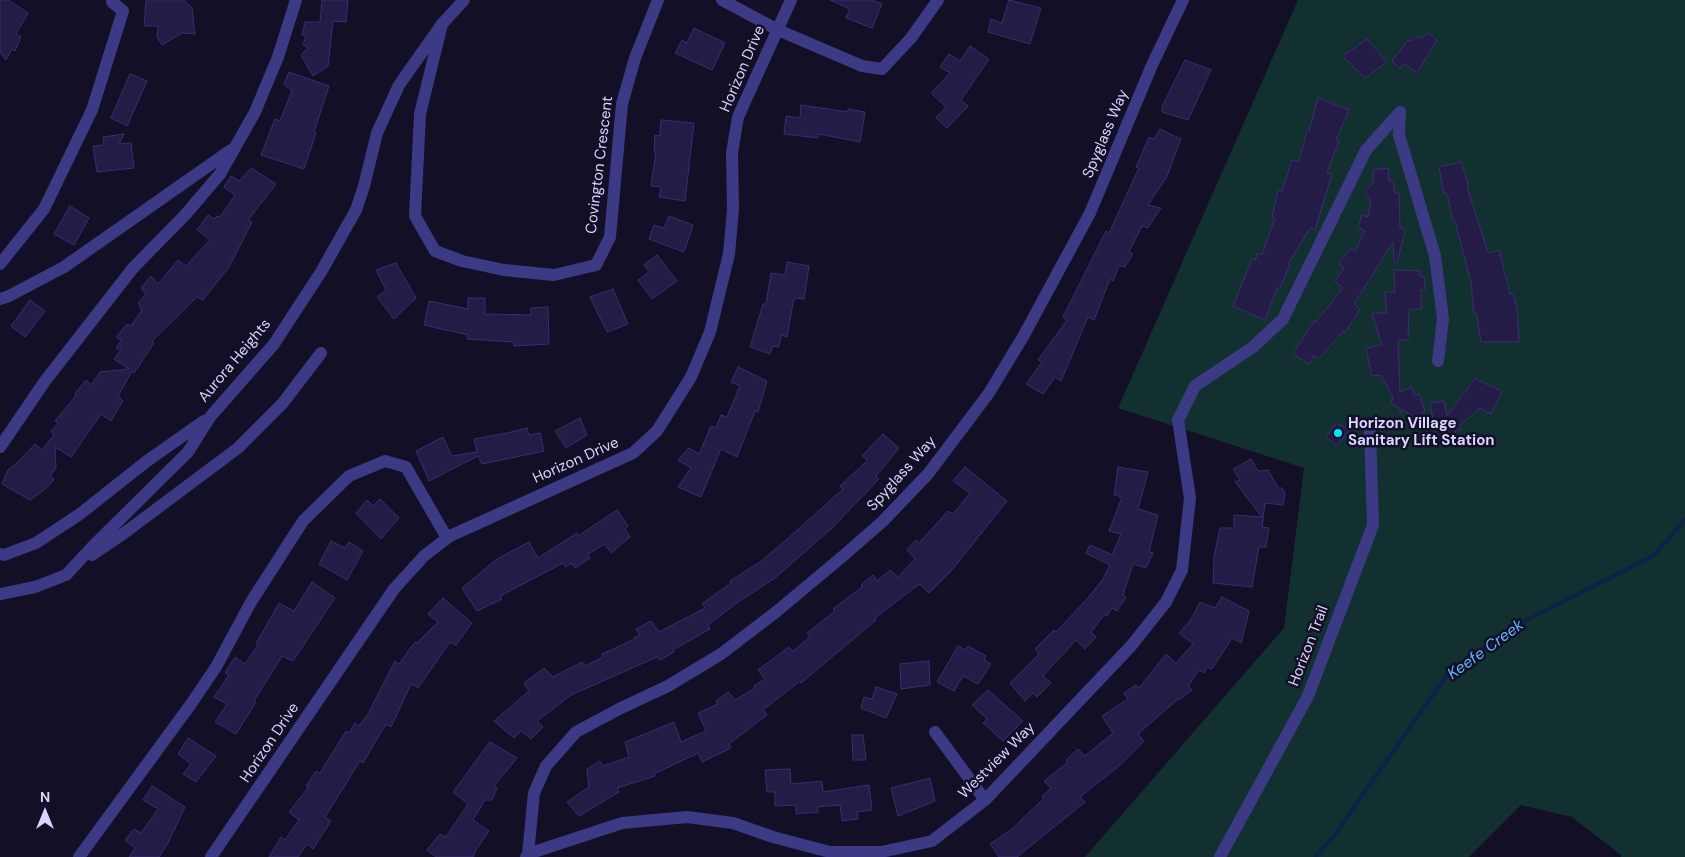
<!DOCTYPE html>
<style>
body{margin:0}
#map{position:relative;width:1685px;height:857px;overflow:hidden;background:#130f26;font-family:"DM Sans",sans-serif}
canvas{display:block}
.north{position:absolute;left:20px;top:787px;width:50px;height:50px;-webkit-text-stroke:4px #130f26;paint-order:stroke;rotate:0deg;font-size:14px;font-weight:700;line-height:20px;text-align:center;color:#d9d4ff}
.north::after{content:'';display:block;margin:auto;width:18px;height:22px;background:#d9d4ff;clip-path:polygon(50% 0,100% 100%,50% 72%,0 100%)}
</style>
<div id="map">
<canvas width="1685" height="857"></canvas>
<div class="north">N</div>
</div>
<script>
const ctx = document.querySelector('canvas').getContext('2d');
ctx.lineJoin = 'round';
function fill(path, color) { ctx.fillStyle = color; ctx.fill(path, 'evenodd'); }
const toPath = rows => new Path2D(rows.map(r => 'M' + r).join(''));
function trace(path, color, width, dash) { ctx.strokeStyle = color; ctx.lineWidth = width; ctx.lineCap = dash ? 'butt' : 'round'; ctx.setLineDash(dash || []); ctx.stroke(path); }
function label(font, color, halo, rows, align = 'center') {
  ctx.font = font + ' "DM Sans",sans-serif'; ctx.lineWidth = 5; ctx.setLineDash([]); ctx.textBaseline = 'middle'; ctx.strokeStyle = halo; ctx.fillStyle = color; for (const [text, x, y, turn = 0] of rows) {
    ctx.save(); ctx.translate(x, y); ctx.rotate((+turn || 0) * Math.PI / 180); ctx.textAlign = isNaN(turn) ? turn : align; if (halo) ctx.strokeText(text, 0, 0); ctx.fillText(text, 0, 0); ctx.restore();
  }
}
fill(toPath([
 [1298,0,1685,0,1685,857,1621,857,1621,855,1572,817,1521,805,1469,857,1085,857,1284,628,1304,468,1118,408]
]), '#12302f');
trace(toPath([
 [1315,857,1333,837,1449,672,1525,621,1653,556,1685,520]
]), '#0c2248', 4.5);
const building = toPath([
 [0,0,8,0,28,13,16,34,21,37,15,51,12,49,6,60,0,52,0,0],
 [322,0,348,0,346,22,333,21,328,66,313,76,301,55,308,48,303,44,306,37,302,35,305,22,320,22,322,0],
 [830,0,871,0,882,4,872,28,846,18,850,9,830,0],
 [1009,0,1041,8,1030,44,988,32,991,19,1002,23,1009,0],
 [146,1,185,1,192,8,195,34,182,33,162,45,157,37,158,26,144,26,146,1],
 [694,28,725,43,712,70,675,53,682,40,687,43,694,28],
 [1427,33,1437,40,1417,73,1405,64,1399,68,1392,61,1408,40,1412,41,1418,36,1422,39,1427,33],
 [1367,39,1387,62,1365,78,1343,56,1367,39],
 [970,46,989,59,961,100,968,106,947,128,936,118,946,107,931,93,950,73,940,67,949,54,960,61,970,46],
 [1185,60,1211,70,1188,120,1162,112,1162,107,1185,60],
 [289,72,329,86,314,132,316,133,304,169,261,155,275,119,280,121,292,91,284,84,289,72],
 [130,74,147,81,127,126,111,118,130,74],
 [1318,98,1349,110,1336,140,1339,141,1327,172,1332,174,1315,230,1310,228,1288,264,1290,265,1279,289,1277,288,1265,320,1233,306,1252,259,1255,260,1258,253,1262,255,1275,218,1272,217,1278,190,1282,192,1292,160,1299,162,1307,130,1309,131,1318,98],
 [801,105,848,112,848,109,865,112,860,142,819,134,818,138,784,134,786,116,800,118,801,105],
 [661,120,694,123,685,201,659,197,661,187,651,186,656,151,654,151,655,135,660,136,661,120],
 [1160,129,1181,139,1166,179,1165,179,1148,205,1161,208,1148,228,1142,226,1129,252,1133,254,1125,267,1119,266,1113,281,1110,279,1094,320,1088,317,1061,381,1055,377,1043,394,1026,384,1042,362,1038,360,1067,320,1063,317,1106,231,1109,233,1139,168,1136,167,1149,137,1154,139,1160,129],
 [124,134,119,144,131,143,134,168,97,172,93,146,104,145,103,137,124,134],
 [1461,162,1469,187,1467,187,1488,253,1499,250,1510,294,1513,293,1517,310,1519,342,1481,342,1477,314,1474,314,1471,282,1455,221,1453,221,1447,193,1444,194,1439,167,1461,162],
 [251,168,276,184,248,220,252,222,229,267,203,300,197,297,152,341,154,343,134,373,132,371,118,396,123,401,111,421,101,414,71,457,55,447,56,468,50,476,54,479,48,487,30,500,2,484,8,470,16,464,35,444,42,450,54,435,51,431,58,423,55,421,76,396,75,394,86,380,91,385,100,372,129,369,114,359,121,350,116,348,121,340,116,337,127,324,131,326,142,310,138,303,146,294,141,288,151,276,158,284,178,260,186,266,210,240,197,230,208,215,214,219,217,216,220,217,235,195,224,187,231,176,239,181,251,168],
 [1388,168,1389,181,1393,181,1395,193,1399,193,1400,228,1405,230,1397,263,1394,262,1393,242,1354,304,1360,309,1345,333,1343,331,1319,359,1314,355,1309,364,1293,354,1314,321,1316,322,1343,288,1335,281,1344,268,1339,264,1351,248,1355,251,1365,231,1358,227,1362,215,1368,217,1371,201,1365,192,1374,181,1373,170,1388,168],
 [70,206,89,218,74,245,54,234,70,206],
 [669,216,693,225,684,252,649,239,654,225,664,228,669,216],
 [657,255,677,281,652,299,638,280,649,272,644,265,657,255],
 [787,262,809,266,804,299,794,298,787,337,782,335,778,347,773,346,770,354,750,347,763,304,766,304,771,273,785,275,787,262],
 [396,263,416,298,394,319,377,297,386,290,376,270,396,263],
 [1394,270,1420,271,1419,276,1424,277,1425,290,1421,290,1421,309,1409,309,1408,340,1398,340,1400,392,1412,387,1414,396,1419,394,1425,410,1418,419,1401,409,1401,414,1398,407,1391,403,1393,397,1381,375,1372,376,1366,348,1382,345,1372,313,1387,313,1385,292,1395,292,1394,270],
 [613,289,628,324,607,332,590,297,613,289],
 [468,298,485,298,485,314,531,315,531,308,548,307,549,344,514,346,514,342,467,339,468,335,424,325,429,301,468,309,468,298],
 [30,300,45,311,25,337,11,326,30,300],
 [738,367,767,381,758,412,755,411,737,457,721,449,701,497,678,487,691,468,678,460,689,448,699,454,711,426,716,428,721,415,727,417,740,386,731,382,738,367],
 [1475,379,1502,391,1491,414,1480,408,1460,425,1460,430,1455,430,1456,437,1436,436,1430,403,1444,401,1447,416,1475,379],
 [580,418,587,435,566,448,555,431,580,418],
 [1336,423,1349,430,1337,446,1326,437,1336,423],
 [527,428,529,435,540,433,544,451,482,464,478,456,429,481,416,451,443,437,452,456,477,452,474,439,507,433,527,428],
 [883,434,899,448,876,476,879,479,832,528,775,578,738,602,708,625,710,629,673,650,674,652,660,660,657,657,571,695,537,721,543,727,531,739,521,731,514,738,494,721,529,691,524,683,544,668,553,677,582,662,585,666,603,657,602,654,635,639,634,638,640,635,636,629,651,621,659,632,705,608,702,604,731,583,730,581,760,562,785,541,843,489,840,486,868,460,862,456,883,434],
 [1251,459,1258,471,1268,470,1278,488,1282,488,1285,493,1283,505,1265,503,1262,527,1269,528,1266,547,1259,547,1252,587,1213,583,1214,557,1220,528,1234,528,1234,515,1262,517,1235,482,1240,480,1233,469,1251,459],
 [965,467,1007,501,952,570,929,593,919,584,875,618,876,620,801,683,800,681,763,710,767,715,729,744,731,748,702,762,698,753,654,774,655,776,617,788,619,792,579,816,567,802,589,787,587,769,600,761,603,766,629,757,625,742,674,722,681,742,706,731,698,713,718,704,716,701,728,692,735,700,755,688,754,686,765,679,758,670,789,647,793,651,810,637,807,633,835,611,833,609,863,586,861,585,873,575,877,581,890,570,898,577,915,559,907,550,916,540,919,543,948,511,953,514,970,493,953,481,965,467],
 [1118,467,1148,472,1138,509,1158,515,1149,552,1153,553,1146,568,1133,564,1123,595,1126,597,1117,611,1112,608,1107,616,1105,614,1091,632,1096,637,1085,649,1076,640,1043,676,1051,683,1037,697,1033,693,1025,701,1010,683,1039,654,1035,649,1054,630,1056,632,1088,598,1103,579,1110,565,1086,553,1090,545,1112,555,1121,534,1109,531,1122,497,1114,495,1118,467],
 [380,499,399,518,381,539,356,513,367,500,373,506,380,499],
 [617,510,628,526,625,529,630,537,611,553,605,544,588,554,590,558,575,568,572,563,566,567,563,563,500,596,502,599,477,611,462,588,497,559,529,542,538,558,577,533,578,536,617,510],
 [331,541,345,548,349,542,363,551,347,580,319,564,331,541],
 [312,582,335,598,293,661,282,656,254,701,256,702,236,734,215,722,227,704,214,697,229,675,225,673,235,657,245,664,258,645,256,644,279,603,294,611,312,582],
 [1222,597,1249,611,1241,643,1232,638,1212,669,1207,667,1204,673,1199,670,1188,686,1192,690,1179,700,1178,699,1138,734,1144,741,1120,765,1080,797,1085,802,1017,857,999,857,990,844,1012,829,1044,798,1042,796,1051,788,1044,781,1068,762,1066,760,1078,749,1085,756,1113,733,1102,716,1128,699,1124,693,1136,685,1139,688,1166,654,1176,663,1193,644,1179,633,1190,621,1200,602,1215,608,1222,597],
 [443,598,472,623,456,645,450,642,418,688,411,684,391,727,386,724,363,763,360,761,325,817,331,821,313,849,307,844,298,857,269,857,281,837,285,840,299,820,289,812,308,788,306,786,316,771,320,773,346,731,349,733,355,723,359,726,368,714,395,661,399,664,415,642,417,643,438,622,428,614,443,598],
 [958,646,965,650,968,646,986,656,984,660,991,664,978,684,963,676,954,691,937,682,958,646],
 [929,661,930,685,901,689,900,664,929,661],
 [876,687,897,694,886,718,861,708,864,697,872,699,876,687],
 [988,690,1023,721,1003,741,983,723,987,719,972,705,988,690],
 [852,735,863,735,866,760,853,760,852,735],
 [188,738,216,756,196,782,183,774,191,764,178,754,188,738],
 [490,742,517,758,494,786,497,788,492,800,485,800,473,820,489,831,476,850,473,857,436,857,427,850,440,834,446,837,468,804,453,792,490,742],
 [790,769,791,784,822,781,823,792,869,785,872,810,857,812,858,819,842,821,840,805,817,807,818,812,796,814,796,805,775,806,775,792,767,792,765,770,790,769],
 [930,778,935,801,898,816,891,788,930,778],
 [152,786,185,807,168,843,159,857,129,857,135,848,125,840,134,829,141,833,158,809,143,800,152,786]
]);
fill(building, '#241b47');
trace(building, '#3b2d73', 1);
trace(toPath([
 [464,0,442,24,420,114,415,216,435,251,462,261,504,270,554,275,596,265,610,237,622,104,635,58,658,0],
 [722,0,778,30,862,66,882,69,911,38,938,0],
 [0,264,44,209,92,110,123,11,112,2],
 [0,299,9,296,64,267,231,150],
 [0,447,45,381,133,268,185,215,220,174,255,112,278,57,296,0],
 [0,554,4,555,36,543,80,514,147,461,204,421],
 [92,555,127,531,238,448,282,404,321,353],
 [0,594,35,587,66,575,93,546,188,452,210,417,274,344,321,272,356,210,364,186,377,133,399,85,442,24],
 [935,732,985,800],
 [528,854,534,793,546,766,576,732,621,708,668,686,721,654,776,612,843,556,882,522,928,474,989,393,1024,335,1090,213,1152,65,1183,0],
 [79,857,191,704,216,667,251,602,303,521,349,476,385,461,406,467,447,538],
 [211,857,394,589,424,556,450,536,633,453,657,431,691,377,710,332,729,254,733,209,732,153,738,117,791,0],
 [526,857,528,854,622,823,687,817,733,823,773,837,830,852,881,852,932,841,985,800,1131,646,1166,602,1182,570,1190,498,1178,420,1195,386,1253,347,1283,319,1366,150,1400,112,1399,135,1435,256,1443,319,1438,361],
 [1220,857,1308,696,1373,525,1370,430]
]), '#3d3a85', 12);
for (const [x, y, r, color] of [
 [1338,433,5,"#00e5ff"]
]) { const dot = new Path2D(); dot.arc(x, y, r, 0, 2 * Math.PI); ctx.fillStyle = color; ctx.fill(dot); trace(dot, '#130f26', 2); }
label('15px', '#d9d4ff', '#130f26', [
 ["Horizon Drive",743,69,-67],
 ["Spyglass Way",1106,134,-67],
 ["Covington Crescent",600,165,-83],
 ["Aurora Heights",235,361,-50],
 ["Horizon Drive",576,461,-24],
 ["Spyglass Way",902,474,-48],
 ["Horizon Trail",1309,646,-69],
 ["Horizon Drive",270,743,-56],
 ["Westview Way",997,761,-45]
]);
label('bold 15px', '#d9d4ff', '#130f26', [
 ["Horizon Village",1348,424],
 ["Sanitary Lift Station",1348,441]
], 'left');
label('italic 16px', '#62b6ff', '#130f26', [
 ["Keefe Creek",1486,650,-36]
]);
</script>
